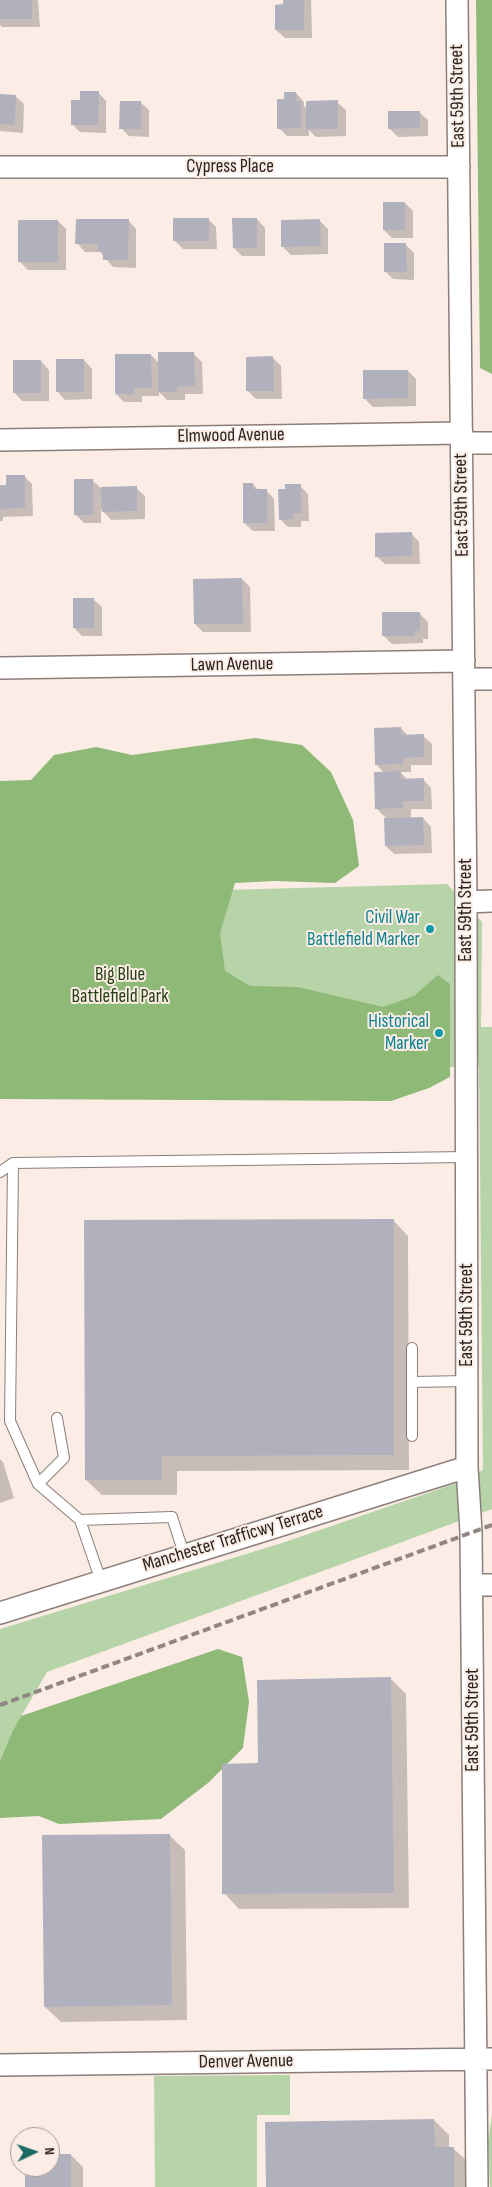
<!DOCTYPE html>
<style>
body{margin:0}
#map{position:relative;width:492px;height:2187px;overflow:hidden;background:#fbece6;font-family:"Sofia Sans Condensed",sans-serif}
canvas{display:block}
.north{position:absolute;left:10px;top:2127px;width:50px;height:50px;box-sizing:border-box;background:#fbece6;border:1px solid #a79c98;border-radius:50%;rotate:87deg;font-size:14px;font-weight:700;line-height:20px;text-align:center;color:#292422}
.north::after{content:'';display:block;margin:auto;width:18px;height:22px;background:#1d6861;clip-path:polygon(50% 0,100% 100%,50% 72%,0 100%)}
</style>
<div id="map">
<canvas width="492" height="2187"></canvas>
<div class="north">N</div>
</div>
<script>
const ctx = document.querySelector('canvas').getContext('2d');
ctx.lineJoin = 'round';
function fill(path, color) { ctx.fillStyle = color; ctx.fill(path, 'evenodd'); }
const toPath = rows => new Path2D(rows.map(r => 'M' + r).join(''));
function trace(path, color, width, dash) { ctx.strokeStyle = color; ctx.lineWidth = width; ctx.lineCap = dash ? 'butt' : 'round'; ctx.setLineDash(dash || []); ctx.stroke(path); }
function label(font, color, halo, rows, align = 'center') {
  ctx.font = font + ' "Sofia Sans Condensed",sans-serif'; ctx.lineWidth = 4; ctx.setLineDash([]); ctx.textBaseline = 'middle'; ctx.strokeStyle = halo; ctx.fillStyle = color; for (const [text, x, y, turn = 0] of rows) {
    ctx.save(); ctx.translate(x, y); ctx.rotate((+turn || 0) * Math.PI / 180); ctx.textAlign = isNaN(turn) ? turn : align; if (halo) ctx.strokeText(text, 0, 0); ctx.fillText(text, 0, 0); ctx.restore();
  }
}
fill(toPath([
 [447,884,482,922,481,1027,492,1027,492,1509,47,1672,12,1732,0,1761,0,1629,279,1544,454,1484,483,1470,479,1066,0,1085,0,896],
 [290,2075,290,2115,257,2115,257,2187,155,2187,154,2076],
 [492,2115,492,2187,490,2187,488,2142]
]), '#b6d4a7');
fill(toPath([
 [476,0,492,0,492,374,480,368],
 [255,738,302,745,331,772,353,820,359,866,335,883,275,881,235,883,220,933,225,971,250,986,298,987,383,1007,414,996,438,975,450,984,450,1077,429,1088,391,1101,0,1099,0,781,31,780,54,755,96,747,132,755],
 [218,1649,242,1657,249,1702,243,1748,208,1783,161,1819,59,1824,39,1816,0,1818,0,1761,12,1732,21,1716]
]), '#8fb977');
fill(toPath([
 [0,0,38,0,40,27,2,27,0,25],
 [284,0,311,0,312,38,285,38,276,30,285,6],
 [98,92,106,101,106,133,80,132,72,124],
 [296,93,304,102,304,106,307,109,337,102,346,110,346,136,316,137,309,130,309,136,287,136,279,128,285,100],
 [0,95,15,96,24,104,23,133,0,131],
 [140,102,149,110,149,137,129,136,121,128],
 [419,112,428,120,428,136,398,137,389,128],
 [405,203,413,211,413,238,392,238,384,230],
 [208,219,216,227,217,249,183,249,175,241],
 [257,219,265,228,265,256,242,256,234,248],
 [128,220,136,229,136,268,113,267,100,252,85,252,77,243],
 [319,220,328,229,328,254,291,255,283,247],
 [58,221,66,229,66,270,28,270,20,262],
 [406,245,414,253,414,280,393,279,385,271],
 [194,354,202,362,203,394,185,394,185,400,167,400,159,392,159,396,142,396,142,402,124,402,116,394,151,355,159,363],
 [273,358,281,366,282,399,256,399,247,390],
 [84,360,92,369,92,399,65,400,57,391],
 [41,361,49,370,49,401,22,401,14,392],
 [408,371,416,379,416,406,373,407,364,398],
 [24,476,32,484,33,516,3,517,3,521,0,521,0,486,7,486],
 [92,480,103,490,136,488,145,496,145,519,111,520,101,509,101,523,84,523,75,514],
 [253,484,258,490,266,490,274,499,275,531,253,531,244,523],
 [300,486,308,494,309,521,301,521,301,527,288,527,280,519],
 [411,533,419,542,420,564,385,564,376,556],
 [242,579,250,587,251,632,203,632,195,624],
 [93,599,102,607,102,636,82,636,74,628],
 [419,613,428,622,428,639,423,639,423,643,392,644,383,635],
 [401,728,408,736,423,736,432,744,432,765,411,765,411,772,400,772,408,780,423,779,431,788,432,809,411,809,411,819,423,818,431,827,432,853,394,854,386,846,387,819,376,808,384,773,376,764],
 [393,1220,408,1236,409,1470,177,1471,177,1495,102,1495,86,1480],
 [0,1459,3,1462,14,1498,0,1503],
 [390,1678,406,1694,409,1908,239,1909,224,1893,259,1764],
 [169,1835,185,1850,187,2020,61,2022,45,2007],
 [434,2120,449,2135,449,2148,453,2148,469,2163,469,2187,267,2187],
 [50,2155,71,2155,83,2167,83,2187,27,2187,26,2167,50,2167]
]), '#0003');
fill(toPath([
 [0,0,32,0,32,19,0,19],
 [283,0,304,0,304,30,275,30,275,5,283,4],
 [80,91,99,91,98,125,71,125,71,100,80,100],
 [284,92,296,92,297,101,301,101,301,128,277,129,277,99,284,99],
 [0,94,16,95,15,125,0,124],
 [338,100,338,129,306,129,306,101],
 [120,101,141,101,141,129,119,129],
 [388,111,420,111,420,128,388,129],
 [383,202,405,202,405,230,383,230],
 [173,218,209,218,209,241,173,241],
 [232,218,257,218,257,248,233,248],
 [76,219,129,219,128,260,103,260,103,251,98,251,98,244,75,244],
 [320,219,321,246,281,247,281,220],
 [18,220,58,220,58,262,18,262],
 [384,243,406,243,407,272,384,272],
 [158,352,194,352,195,386,177,387,177,392,158,392],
 [115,354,151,354,152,388,134,388,134,394,115,394],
 [273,356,274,391,246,391,246,357],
 [56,359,84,359,84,392,56,392],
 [13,360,41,360,41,393,13,393],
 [363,370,408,370,408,398,363,399],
 [6,475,25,475,25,508,0,509,0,485,6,485],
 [74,479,93,479,93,515,74,515],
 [243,483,253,483,253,489,267,489,267,523,243,523],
 [285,484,301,484,301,513,293,513,293,519,279,520,278,489,285,489],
 [137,486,137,511,102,512,101,487],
 [412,532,412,556,375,557,375,533],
 [242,578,243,624,194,624,193,579],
 [73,598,94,598,94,628,73,628],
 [382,612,420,612,420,631,415,631,415,636,382,636],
 [401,727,401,735,424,734,424,757,403,758,403,764,375,765,374,728],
 [401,771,401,779,424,778,424,801,403,801,403,808,375,809,374,772],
 [423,817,424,845,385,846,384,818],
 [394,1219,394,1455,162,1456,162,1480,85,1480,84,1220],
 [391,1677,394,1893,222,1894,222,1764,258,1763,257,1680],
 [170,1834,172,2005,44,2007,42,1835],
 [434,2119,435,2147,454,2147,454,2187,266,2187,265,2122],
 [50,2154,71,2154,71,2187,25,2187,25,2167,50,2167]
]), '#b1b0bd');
const service = toPath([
 [0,1172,13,1163],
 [412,1348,412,1382,467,1381],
 [412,1382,412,1436],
 [38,1484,64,1458,57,1418],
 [80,1520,172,1517,184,1554],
 [101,1581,80,1520,38,1484,10,1421,13,1163,467,1157]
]);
const minor = toPath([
 [457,0,466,902,467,1467,471,1532,477,2187],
 [0,167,459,167],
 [0,440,462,433],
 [462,443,492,443],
 [0,668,464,661],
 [464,679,492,679],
 [466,902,492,901],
 [472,1585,492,1585],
 [0,1613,467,1467],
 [0,2065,492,2059]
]);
trace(service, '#8c7e79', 12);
trace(minor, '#8c7e79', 24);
trace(service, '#fff', 10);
trace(minor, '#fff', 21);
trace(toPath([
 [0,1705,492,1525]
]), '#908683', 4, [8, 4]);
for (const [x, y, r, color] of [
 [430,929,5,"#0f9aa8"],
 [439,1033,5,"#0f9aa8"]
]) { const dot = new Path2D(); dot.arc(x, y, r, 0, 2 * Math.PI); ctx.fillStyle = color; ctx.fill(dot); trace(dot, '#fbece6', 2); }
label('19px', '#292422', '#fbece6', [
 ["East 59th Street",458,96,-91],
 ["Cypress Place",230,167],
 ["Elmwood Avenue",231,436,-1],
 ["East 59th Street",462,505,-91],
 ["Lawn Avenue",232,665,-1],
 ["East 59th Street",466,910,-90],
 ["East 59th Street",467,1315,-90],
 ["Manchester Trafficwy Terrace",233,1539,-17],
 ["East 59th Street",473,1720,-90],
 ["Denver Avenue",246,2062,-1]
]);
label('19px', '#0d838f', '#fbece6', [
 ["Civil War",420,918],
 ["Battlefield Marker",420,940],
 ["Historical",429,1022],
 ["Marker",429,1044]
], 'right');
label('19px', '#244011', '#fbece6', [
 ["Big Blue",120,975],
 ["Battlefield Park",120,997]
]);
</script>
